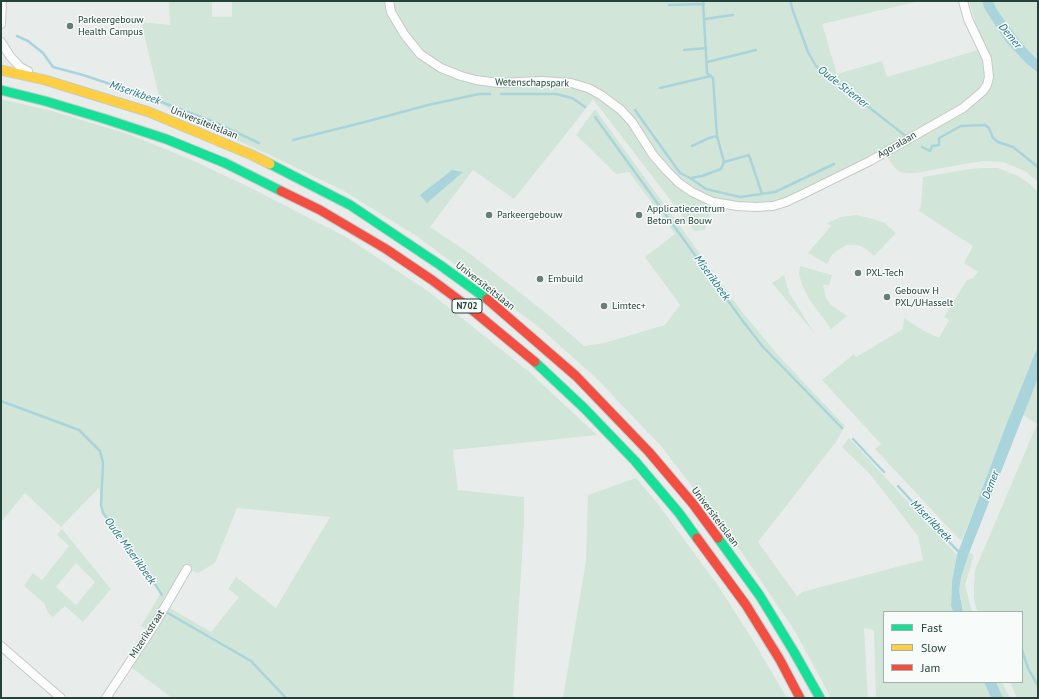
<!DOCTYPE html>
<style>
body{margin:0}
#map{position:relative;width:1039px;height:699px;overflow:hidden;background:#e8edeb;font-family:"PT Sans",sans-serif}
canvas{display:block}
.frame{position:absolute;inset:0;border:2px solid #24423a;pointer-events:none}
.legend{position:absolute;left:883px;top:611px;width:140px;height:72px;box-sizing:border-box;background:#f7fbf9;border:1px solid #a3b1ad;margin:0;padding:5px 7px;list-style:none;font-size:12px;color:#24423a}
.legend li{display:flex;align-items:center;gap:8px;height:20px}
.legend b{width:20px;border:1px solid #a3b1ad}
</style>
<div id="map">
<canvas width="1039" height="699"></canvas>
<div class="frame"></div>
<ul class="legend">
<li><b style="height:5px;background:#16e098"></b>Fast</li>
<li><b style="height:5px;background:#ffcf43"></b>Slow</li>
<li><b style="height:5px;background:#f24e42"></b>Jam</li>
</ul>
</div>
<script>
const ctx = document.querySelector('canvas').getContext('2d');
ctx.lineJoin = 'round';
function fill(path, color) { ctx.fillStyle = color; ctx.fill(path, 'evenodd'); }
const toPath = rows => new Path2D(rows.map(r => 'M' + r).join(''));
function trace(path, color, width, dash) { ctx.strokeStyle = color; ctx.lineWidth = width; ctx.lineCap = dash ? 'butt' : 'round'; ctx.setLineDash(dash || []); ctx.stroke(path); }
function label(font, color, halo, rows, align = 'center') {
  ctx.font = font + ' "PT Sans",sans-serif'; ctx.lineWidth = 3; ctx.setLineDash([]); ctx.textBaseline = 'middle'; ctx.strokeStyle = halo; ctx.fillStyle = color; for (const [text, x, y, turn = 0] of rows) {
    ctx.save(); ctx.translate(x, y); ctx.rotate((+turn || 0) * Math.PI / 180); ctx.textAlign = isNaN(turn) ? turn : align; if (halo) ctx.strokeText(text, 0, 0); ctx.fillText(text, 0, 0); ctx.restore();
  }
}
fill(toPath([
 [169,1,212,1,212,17,232,17,232,1,920,1,822,24,837,74,882,61,887,77,978,50,983,60,986,77,981,90,962,106,881,151,791,197,769,204,713,205,705,230,694,231,593,99,570,129,514,199,473,170,430,227,469,253,546,313,584,346,604,343,665,325,680,305,645,257,675,234,629,172,616,174,576,135,595,109,743,313,778,355,845,426,836,442,758,542,797,596,802,592,923,560,918,536,870,474,842,447,849,438,957,555,952,581,951,606,953,612,884,612,884,682,984,682,991,698,876,698,874,630,864,628,868,698,831,698,796,633,745,557,726,531,661,446,596,378,539,327,418,237,344,191,268,154,187,118,161,104,141,22,170,25],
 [969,1,982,1,984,8,1006,42,1025,62,1038,73,1038,182,1025,171,1003,162,984,161,964,164,916,173,907,173,901,172,895,168,886,156,989,89,984,45,976,25],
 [993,1,1038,1,1038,60,1027,49,1007,24,996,8],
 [1,99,52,111,131,135,194,161,253,189,346,237,428,291,527,370,597,435,453,450,458,490,524,497,524,525,513,698,172,698,132,668,134,662,127,658,147,629,141,626,161,593,103,513,99,488,61,527,25,493,1,522],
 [237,508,330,517,276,608,236,577,228,589,239,597,211,632,165,605,185,568,198,573,215,563],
 [982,168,998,168,1018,176,1030,184,1038,192,1038,346,962,540,958,538,875,449,881,444,822,380,854,354,856,357,903,329,904,318,926,332,939,338,949,320,944,317,967,280,973,278,978,272,964,263,973,246,919,211,921,206,923,177,969,169],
 [856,215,870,218,885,223,896,233,874,256,866,249,858,245,847,245,838,250,832,255,827,264,808,253,831,226,827,223,841,217],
 [800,266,832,275,829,285,823,285,826,298,830,304,847,316,831,329,809,299,802,285,799,274],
 [784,275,789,293,815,334,772,283],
 [1038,378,1038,698,1017,698,1010,682,1022,682,1022,612,978,612,976,608,974,600,974,585,975,570,1037,424,1023,415],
 [636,478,658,504,719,587,751,637,787,698,563,698,586,561,588,495],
 [62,529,111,589,83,622,65,606,53,617,48,613,44,603,24,586,33,573,42,580,69,546,57,535],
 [76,563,95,582,76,605,56,587],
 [969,553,974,555,965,585,972,612,963,612,959,591,961,579],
 [996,682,1002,682,1010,698,1003,698]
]), '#d1e6d8');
fill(toPath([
 [982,1,993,1,996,8,1007,24,1027,49,1038,60,1038,73,1025,62,1006,42,984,8],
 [452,170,463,172,427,203,420,195],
 [1038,346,1038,378,969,553,961,578,959,591,963,612,953,612,951,606,952,581,957,555,1007,423],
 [984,682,996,682,1003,698,991,698]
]), '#a9d4db');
trace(toPath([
 [791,1,791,4,793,11,808,52,816,66,907,137],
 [669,5,704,4],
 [705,19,733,15],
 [17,36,28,41,43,53,53,67,83,75,143,95,214,122,259,143],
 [684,50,706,48],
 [707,62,756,50],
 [660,88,711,76],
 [501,94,556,94,572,98,585,107],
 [635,110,680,173,690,178,706,189,740,197,775,192,834,164],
 [595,117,742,320,763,347,842,428],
 [293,140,365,122,428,105,479,94,490,94],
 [692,146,709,138,717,136],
 [922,147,930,151,932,146,939,145,939,138,961,126,985,125,989,128,993,138,998,142,1013,147,1038,167],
 [724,162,749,155,762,194],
 [691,178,702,176,721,169,724,162,717,136,713,78,707,73,703,1],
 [1,401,79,430,100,451,103,463,101,505,103,513,140,561,162,595],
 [853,439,884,472],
 [898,486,944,537,960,553],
 [166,612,251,661,286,698],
 [1022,650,1028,668,1038,686]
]), '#a9d4db', 2.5);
const street = toPath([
 [389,1,391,12,404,34,420,54,441,68,461,76,476,80,498,83,542,81,571,83,588,88,601,95,621,110,632,122,653,155,667,171,679,183,692,192,713,202,737,206,756,207,773,206,786,202,803,194,870,161,963,108,983,91,987,85,989,77,987,59,968,19,963,1],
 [1,24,2,1],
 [1,42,10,56,20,67,28,71],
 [1,646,61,698],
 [106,698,155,624,187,569]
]);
const fast = toPath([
 [1,90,45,101,105,119,166,139,225,163,281,191],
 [270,164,350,205,440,265,487,299],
 [535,362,584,408,635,461,679,513,697,538],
 [718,538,760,596,794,652,820,698]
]);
const slow = toPath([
 [1,70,45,80,149,112,252,155,270,164]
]);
const jam = toPath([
 [281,191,320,210,386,249,432,280,471,309,535,362],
 [487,299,576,376,649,452,693,504,718,538],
 [697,538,746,605,780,660,800,698]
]);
trace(street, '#c5cac8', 10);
trace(fast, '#c3ccc9', 11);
trace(slow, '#c3ccc9', 11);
trace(jam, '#c3ccc9', 11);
trace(street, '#fcfcfc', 8);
trace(fast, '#16e098', 9);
trace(slow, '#ffcf43', 9);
trace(jam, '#f24e42', 9);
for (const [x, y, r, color] of [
 [70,26,4,"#697e78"],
 [489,215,4,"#697e78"],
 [639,215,4,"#697e78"],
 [858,273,4,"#697e78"],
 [540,279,4,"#697e78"],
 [887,297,4,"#697e78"],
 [604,306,4,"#697e78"]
]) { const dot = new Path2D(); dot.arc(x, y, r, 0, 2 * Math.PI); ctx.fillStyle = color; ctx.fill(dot); trace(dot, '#f7fbf9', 1.5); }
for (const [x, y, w] of [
 [467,306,30]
]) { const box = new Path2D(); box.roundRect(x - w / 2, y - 7, w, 14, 3); ctx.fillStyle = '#f7fbf9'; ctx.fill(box); trace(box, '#24423a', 1); }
label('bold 9px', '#24423a', null, [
 ["N702",467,306]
]);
label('10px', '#24423a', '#f7fbf9', [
 ["Parkeergebouw",78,20],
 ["Health Campus",78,32],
 ["Applicatiecentrum",647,209],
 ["Beton en Bouw",647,221],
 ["Parkeergebouw",497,215],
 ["PXL-Tech",866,273],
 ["Embuild",548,279],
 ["Gebouw H",895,291],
 ["PXL/UHasselt",895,303],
 ["Limtec+",612,306]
], 'left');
label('10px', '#24423a', '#f7fbf9', [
 ["Wetenschapspark",532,83,1],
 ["Universiteitslaan",204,123,22],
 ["Agoralaan",897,145,-30],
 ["Universiteitslaan",485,286,38],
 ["Universiteitslaan",715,517,53],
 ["Mizerikstraat",147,634,-57]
]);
label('italic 11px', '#1c6f80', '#f7fbf9', [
 ["Demer",1010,36,50],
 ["Oude Stiemer",843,87,38],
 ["Miserikbeek",135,93,19],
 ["Miserikbeek",712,278,54],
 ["Demer",991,485,-69],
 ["Miserikbeek",931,521,46],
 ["Oude Miserikbeek",130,551,54]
]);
</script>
